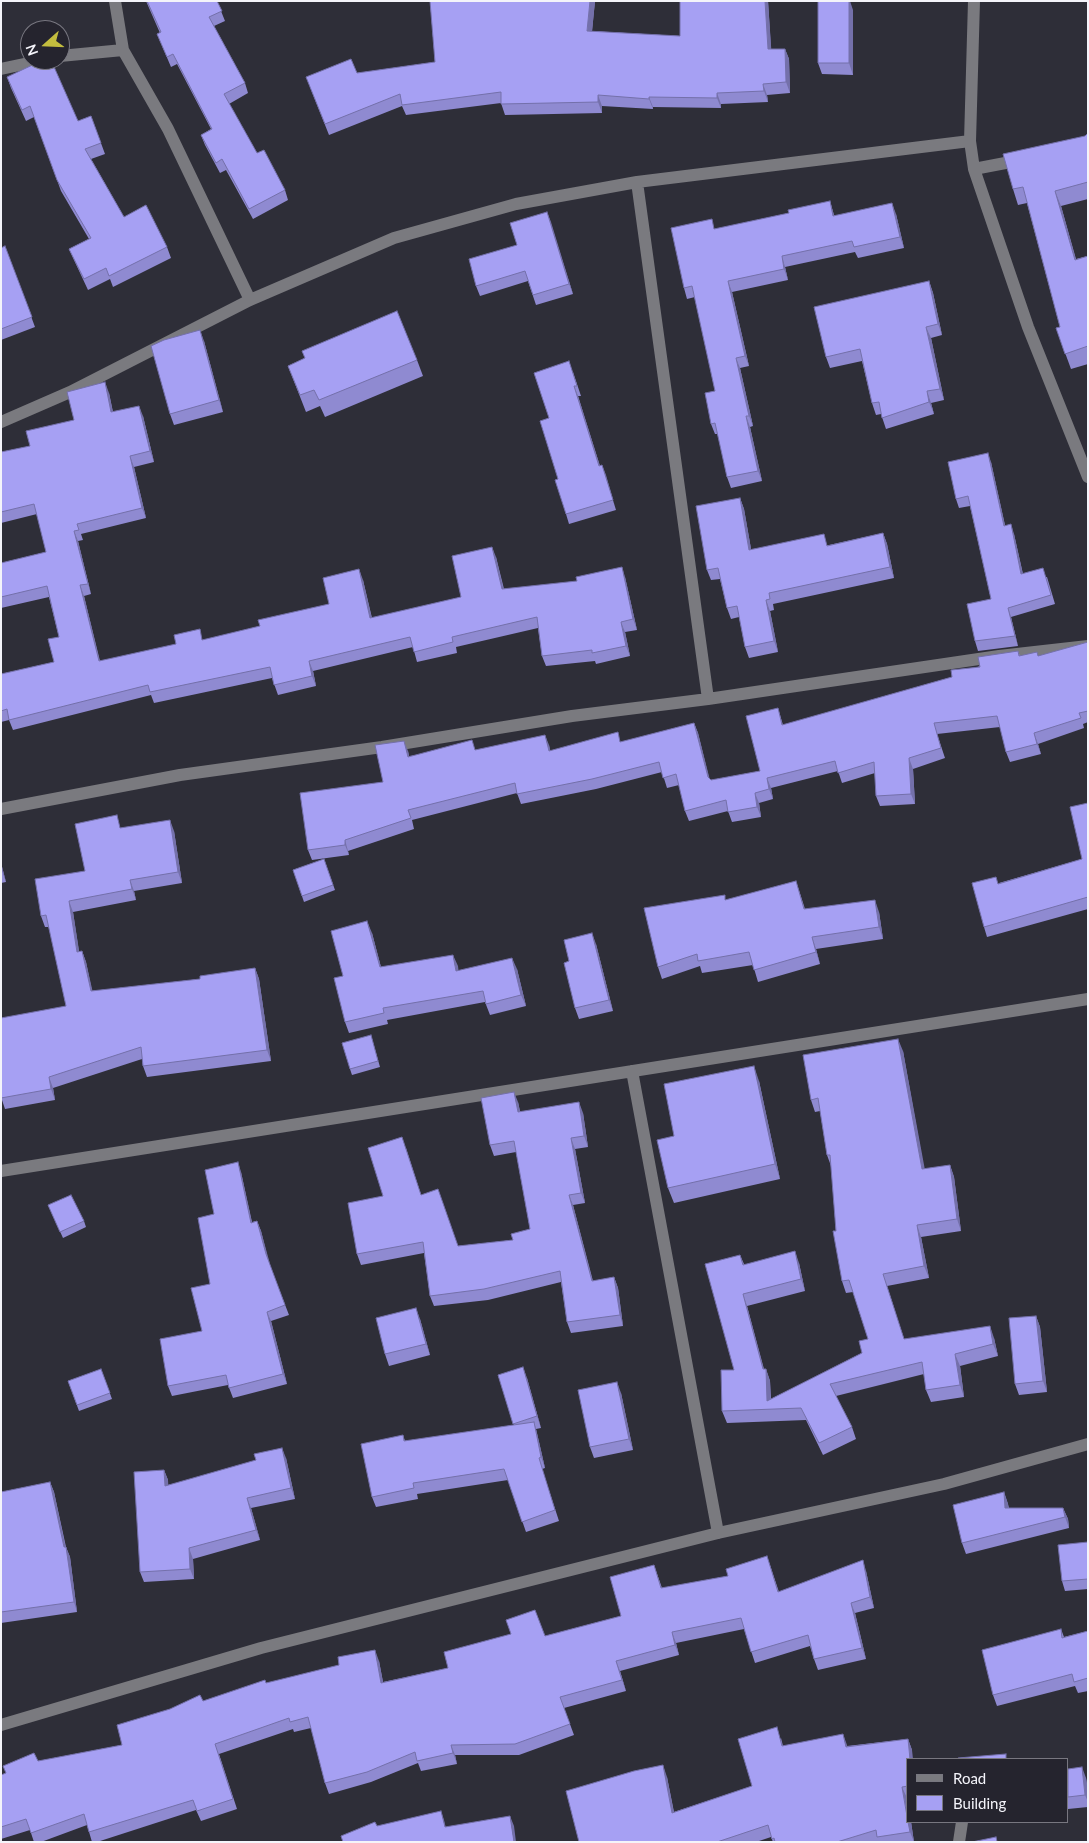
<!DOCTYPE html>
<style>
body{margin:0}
#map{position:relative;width:1089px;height:1843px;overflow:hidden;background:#2e2e38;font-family:Lato,sans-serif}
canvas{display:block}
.frame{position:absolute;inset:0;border:2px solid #f4f4fa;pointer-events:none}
.legend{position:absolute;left:906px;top:1758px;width:162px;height:65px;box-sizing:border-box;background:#25242e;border:1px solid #787780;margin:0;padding:6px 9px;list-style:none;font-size:15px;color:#f4f4fa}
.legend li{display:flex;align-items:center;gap:10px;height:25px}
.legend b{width:25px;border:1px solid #787780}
.north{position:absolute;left:20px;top:20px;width:50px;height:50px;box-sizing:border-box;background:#25242e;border:1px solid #787780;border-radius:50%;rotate:250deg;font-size:14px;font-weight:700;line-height:20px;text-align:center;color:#f4f4fa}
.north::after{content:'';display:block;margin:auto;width:18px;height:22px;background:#c3bd3e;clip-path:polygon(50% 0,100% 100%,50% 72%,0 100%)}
</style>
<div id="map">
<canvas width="1089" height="1843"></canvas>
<div class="frame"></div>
<ul class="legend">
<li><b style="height:6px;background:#7a7a7f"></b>Road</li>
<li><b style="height:14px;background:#a6a0f3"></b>Building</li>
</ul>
<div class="north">N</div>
</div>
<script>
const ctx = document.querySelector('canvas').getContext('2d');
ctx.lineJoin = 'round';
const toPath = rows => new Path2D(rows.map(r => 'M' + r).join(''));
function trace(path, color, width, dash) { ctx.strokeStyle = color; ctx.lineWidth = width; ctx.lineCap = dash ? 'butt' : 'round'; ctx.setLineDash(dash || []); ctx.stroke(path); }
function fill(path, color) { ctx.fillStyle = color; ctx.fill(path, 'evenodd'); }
trace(toPath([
 [115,1,123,50],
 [974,1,970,141,974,169,1028,327,1088,477],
 [60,56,123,50,168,129,250,300],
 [1,69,43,60],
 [974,169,1021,160],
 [637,182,708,699],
 [1,422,70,392,250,300,394,238,516,204,637,182,970,141],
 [1,809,180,775,382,747,572,716,708,699,999,656,1088,646],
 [632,1071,718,1533],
 [1,1171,1088,999],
 [1,1725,261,1648,718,1533,944,1484,1088,1444],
 [959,1842,962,1822]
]), '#7a7a7f', 12);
fill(toPath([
 [146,1,217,1,225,21,214,26,245,83,248,93,229,104,257,153,285,190,288,200,253,219,226,170,220,173,205,145,201,135,211,129,177,64,171,67,157,34,160,33],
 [430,1,595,1,592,31,680,36,680,1,768,1,771,49,785,49,789,59,790,93,767,95,768,102,721,104,721,108,653,107,653,109,602,106,602,113,505,115,501,103,406,115,402,106,329,135,310,87,357,73,435,62],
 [853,10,853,75,822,74,818,63],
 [7,77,78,121,91,116,105,154,91,159,124,217,167,247,171,258,113,287,110,279,88,290,74,260,69,249,89,239,61,191,34,117,26,121,11,88],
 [1088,133,1088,199,1061,206,1076,259,1088,256,1088,364,1071,369,1056,328,1060,327,1027,203,1018,205,1013,189,1085,136],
 [830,201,834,215,896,214,904,248,858,258,855,252,785,267,788,280,732,292,749,366,740,368,753,426,750,427,762,481,731,488,727,477,718,434,715,434,711,424,715,391,695,297,687,299,684,288,715,229,789,213],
 [547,212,573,294,536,305,528,281,480,296,476,286,517,245],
 [5,246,35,327,1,340,1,248],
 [929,281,933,293,942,335,931,338,944,400,931,403,934,414,886,429,881,414,876,415,872,403,862,361,830,368,826,357],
 [204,341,223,412,174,425,170,414],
 [302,351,417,360,423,376,325,417,320,406,306,412,288,366,305,358],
 [573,372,581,396,578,396,600,466,602,465,616,510,569,524,566,514,558,479,549,418],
 [109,393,113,412,143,416,154,462,134,467,146,518,81,534,83,540,78,541,91,594,84,596,100,661,204,640,260,626,329,604,363,580,372,618,461,597,496,557,504,589,625,577,637,630,625,632,630,656,596,664,595,661,546,666,542,656,538,628,456,647,457,653,417,662,413,647,313,671,316,686,278,695,272,678,154,703,151,695,13,730,9,720,1,722,1,674,54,662,59,637,49,597,1,608,1,563,46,552,37,514,1,523,1,452,30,446,74,420],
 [991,462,1005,525,1014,534,1023,574,1047,577,1055,604,1011,617,1018,646,978,651,975,641,991,599,970,506,959,508,956,499],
 [740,498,744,509,751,549,829,545,883,533,887,544,894,578,773,604,774,610,770,611,778,652,749,658,745,647,739,617,731,619,727,608,720,579,711,580,707,570],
 [1088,642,1088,722,1083,724,1084,728,1038,744,1041,754,1010,762,1006,752,1000,727,937,734,945,758,913,769,915,804,880,806,876,796,875,773,842,783,838,771,771,788,773,799,759,803,761,817,732,822,728,811,689,821,685,811,679,785,667,788,662,772,596,789,521,804,517,793,412,820,414,829,348,851,349,855,312,860,308,850,383,782,408,751,409,756,476,750,549,745,550,751,621,742,694,723,698,733,709,778,711,780,760,771,778,708,783,725,952,677,1018,651,1020,656,1039,656],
 [1088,803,1088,909,987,937,984,927,999,883,1082,859],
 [122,828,174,831,182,883,134,891,136,900,73,912,79,952,82,951,86,962,92,991,200,979,255,968,259,979,271,1061,147,1077,143,1066,142,1059,53,1088,55,1100,5,1109,1,1097,66,1006,49,927,45,927,41,916,85,871],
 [324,859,335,890,304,902,293,870],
 [1,863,6,882,1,883],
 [796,881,805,909,879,912,883,939,816,949,820,964,758,982,753,965,702,973,700,966,662,979,658,967,726,900],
 [372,933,381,967,458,966,458,971,517,969,526,1006,490,1015,485,1002,387,1020,388,1024,349,1033,345,1022,343,976],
 [596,944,613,1011,579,1019,575,1008,569,961],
 [371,1035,380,1067,352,1075,350,1069],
 [903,1051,924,1169,950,1165,954,1177,961,1231,921,1237,929,1278,887,1286,904,1339,994,1338,998,1356,960,1366,964,1397,931,1402,926,1390,924,1374,836,1396,852,1427,856,1439,823,1455,806,1420,727,1423,722,1411,734,1370,740,1255,744,1264,799,1263,805,1291,747,1306,764,1369,766,1369,770,1381,771,1399,862,1353,868,1339,853,1292,846,1293,842,1281,836,1231,831,1166,827,1155,820,1111,815,1112,811,1100],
 [759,1081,780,1179,674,1203,668,1188,674,1136],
 [518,1102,520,1111,583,1113,588,1147,575,1149,585,1203,573,1205,593,1281,614,1277,618,1288,623,1326,571,1333,567,1322,561,1282,488,1300,434,1306,430,1296,424,1253,361,1265,357,1254,383,1196,406,1148,421,1195,458,1246,513,1240,530,1229,516,1152,494,1156,490,1145],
 [241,1172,252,1222,257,1221,261,1231,269,1263,289,1315,271,1321,287,1384,233,1398,228,1385,172,1396,168,1386,202,1331,210,1284,214,1214],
 [48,1205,84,1221,86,1227,63,1238],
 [1036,1316,1040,1327,1047,1392,1019,1395,1015,1384],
 [420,1319,430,1355,389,1366,385,1354],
 [101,1369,112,1399,79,1411,68,1381],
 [498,1375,527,1378,541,1428,536,1429,545,1468,542,1469,559,1521,526,1532,508,1480,417,1494,418,1499,376,1507,372,1497,403,1435,405,1441,514,1425],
 [621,1393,633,1450,594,1458,590,1447],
 [286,1458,295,1499,251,1508,260,1540,193,1559,194,1579,144,1582,140,1572,164,1470,168,1480,168,1485],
 [50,1482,54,1492,66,1547,70,1557,77,1612,1,1623,1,1492],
 [1004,1492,1008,1504,1009,1508,1063,1508,1068,1519,1069,1528,966,1554,962,1543],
 [1088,1542,1088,1589,1065,1591,1062,1581],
 [767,1556,779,1592,866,1571,874,1608,855,1613,866,1659,818,1670,814,1659,810,1646,755,1663,744,1629,676,1643,679,1655,620,1671,626,1691,564,1708,574,1735,519,1755,455,1755,457,1764,421,1771,418,1763,371,1782,329,1794,325,1783,311,1728,294,1732,293,1729,219,1754,237,1809,201,1821,196,1810,97,1842,92,1842,87,1825,41,1842,34,1842,30,1830,1,1839,1,1775,38,1761,122,1745,203,1701,266,1683,379,1661,383,1682,448,1668,545,1636,621,1616,654,1565,662,1588,728,1576],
 [1061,1629,1064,1637,1088,1631,1088,1691,1078,1693,1075,1686,997,1706,993,1695],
 [781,1738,783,1746,847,1746,908,1739,912,1750,908,1759,908,1798,907,1798,908,1822,911,1822,914,1842,773,1842,771,1837,756,1842,579,1842,667,1777,674,1812,752,1786],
 [1068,1769,1086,1778,1088,1792,1088,1807,1068,1809]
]), '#8f8ad1');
fill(toPath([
 [590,1,595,1,591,42,587,31],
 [765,1,768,1,772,60,768,49],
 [849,1,850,1,853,10,853,75,849,63],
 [785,49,789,59,790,93,786,82],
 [763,84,767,95,768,102,764,91],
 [717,93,721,104,721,108,717,98],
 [598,95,602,106,602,113,598,102],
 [649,97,653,107,653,109,649,99],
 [1055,191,1061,206,1080,275,1075,260],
 [830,201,833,212,837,226,833,216],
 [892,203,896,214,904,248,900,237],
 [547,212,551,222,573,294,569,284],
 [782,256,785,267,788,280,784,269],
 [728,281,732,292,749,366,745,356],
 [929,281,933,293,942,335,938,324],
 [926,327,931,338,944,400,940,389],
 [200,330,204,341,223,412,219,400],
 [736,358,740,368,753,426,749,416],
 [105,382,109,393,115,423,111,412],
 [574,386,578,396,603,476,599,466],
 [927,391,931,403,934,414,929,402],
 [139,406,143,416,154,462,150,451],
 [746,416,750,427,762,481,758,471],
 [988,453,991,462,1007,535,1004,526],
 [130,456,134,467,146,518,142,508],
 [602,465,606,475,616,510,613,500],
 [740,498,744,509,753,560,749,550],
 [1011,524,1014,534,1025,584,1021,574],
 [74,531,78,541,91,594,88,584],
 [883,533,887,544,894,578,890,567],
 [492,547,496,557,506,600,502,589],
 [622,567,625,577,637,630,633,619],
 [359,569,363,580,374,628,370,618],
 [80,585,84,596,102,671,99,661],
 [766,600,770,611,778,652,774,641],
 [1008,608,1011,617,1018,646,1015,636],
 [621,622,625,632,630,656,626,646],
 [309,661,313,671,316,686,312,676],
 [694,723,698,733,712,788,708,777],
 [1034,733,1038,744,1041,754,1037,744],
 [545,735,549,745,553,761,549,751],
 [404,741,408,751,411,767,408,757],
 [909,758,913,769,915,804,911,794],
 [767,778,771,788,773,799,769,789],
 [755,793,759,803,761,817,757,807],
 [170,820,174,831,182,883,178,872],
 [345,840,348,851,349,855,345,845],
 [1,863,6,882,2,871],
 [130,880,134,891,136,900,132,889],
 [875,900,879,912,883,939,879,927],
 [69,901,73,912,81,963,77,952],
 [367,921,372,933,384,979,380,967],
 [592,933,596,944,613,1011,609,1000],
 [812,937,816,949,820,964,816,952],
 [82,951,86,962,95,1002,91,991],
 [453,955,458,966,460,983,456,971],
 [512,958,517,969,526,1006,521,995],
 [255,968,259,979,271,1061,267,1050],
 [898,1039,903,1051,927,1181,922,1169],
 [754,1066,759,1081,780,1179,775,1164],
 [49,1077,53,1088,55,1100,51,1089],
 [514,1092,518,1102,522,1122,518,1112],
 [579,1102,583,1113,588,1147,584,1136],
 [571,1138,575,1149,585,1203,581,1193],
 [238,1162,241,1172,254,1233,251,1223],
 [950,1165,954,1177,961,1231,957,1219],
 [569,1195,573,1205,595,1291,592,1281],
 [257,1221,261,1231,270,1264,266,1254],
 [917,1225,921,1237,929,1278,924,1266],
 [795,1251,799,1263,805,1291,801,1279],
 [614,1277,618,1288,623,1326,620,1315],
 [743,1294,747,1306,766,1378,766,1369,770,1381,771,1409,767,1401,763,1369],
 [416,1308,420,1319,430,1355,426,1344],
 [267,1312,271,1321,287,1384,283,1374],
 [1036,1316,1040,1327,1047,1392,1043,1381],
 [990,1326,994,1338,998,1356,993,1344],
 [955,1354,960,1366,964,1397,960,1385],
 [523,1367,527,1378,541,1428,537,1416],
 [617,1382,621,1393,633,1450,629,1439],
 [534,1422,537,1433,545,1468,541,1457],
 [282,1448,286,1458,295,1499,291,1488],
 [164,1470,168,1480,169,1497,165,1486],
 [50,1482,54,1492,67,1554,66,1547,70,1557,77,1612,74,1602,64,1547],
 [1004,1492,1008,1504,1009,1519,1005,1508],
 [247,1498,251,1508,260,1540,256,1530],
 [1063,1508,1068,1519,1069,1528,1065,1517],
 [189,1548,193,1559,194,1579,190,1569],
 [863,1560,866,1571,874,1608,870,1597],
 [851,1603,855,1613,866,1659,862,1648],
 [672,1632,676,1643,679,1655,675,1645],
 [375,1650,379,1661,385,1693,381,1683],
 [616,1661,620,1671,626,1691,622,1680],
 [843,1734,847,1745,850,1758,846,1747],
 [908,1739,912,1750,913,1759,910,1759],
 [451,1745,455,1755,457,1764,453,1753],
 [663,1765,667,1777,676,1824,672,1813],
 [1082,1767,1086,1778,1088,1792,1088,1802,1085,1795],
 [902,1787,907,1798,908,1805,908,1818],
 [441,1811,444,1820,448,1837,445,1827],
 [510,1816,514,1826,516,1842,514,1842],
 [908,1822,911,1822,914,1842,910,1832]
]), '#7470aa');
const building = toPath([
 [147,1,217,1,222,11,209,17,245,83,224,94,257,153,264,150,285,190,249,209,222,159,216,163,201,135,212,129,173,54,167,57,157,34,161,32,147,1],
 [430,1,590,1,587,31,680,36,680,1,765,1,768,49,785,49,786,82,763,84,764,91,717,93,717,98,649,97,649,99,598,95,598,102,501,104,501,92,402,105,400,94,325,124,306,77,351,59,357,73,435,62,430,1],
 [818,1,849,1,849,63,818,63,818,1],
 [43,60,51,60,78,121,91,116,101,143,85,149,124,217,146,205,167,247,109,276,106,268,84,279,69,249,91,238,57,180,30,106,22,110,7,77,43,60],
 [1088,133,1088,182,1055,191,1075,260,1088,256,1088,346,1065,354,1056,328,1060,327,1023,187,1013,189,1003,154,1085,136,1088,133],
 [830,201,833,216,892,203,900,237,854,247,852,241,782,256,784,269,728,281,745,356,736,358,749,416,746,416,758,471,727,477,715,423,711,424,705,393,715,391,692,286,684,288,671,228,712,219,714,229,789,213,788,210,830,201],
 [547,212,569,284,533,295,525,271,476,286,469,259,517,245,510,223,547,212],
 [5,246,32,317,1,329,1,248,5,246],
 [929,281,938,324,926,327,940,389,927,391,929,402,882,418,879,402,872,403,860,349,826,357,814,307,929,281],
 [397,311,417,360,319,400,314,390,300,395,288,366,305,358,302,351,397,311],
 [200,330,219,400,170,414,151,346,164,340,200,330],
 [569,361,577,386,574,386,599,466,602,465,613,500,566,514,555,480,558,479,540,421,549,418,534,373,569,361],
 [105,382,111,412,139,406,150,451,130,456,142,508,77,524,79,530,74,531,88,584,80,585,99,661,176,644,174,635,200,629,202,640,260,626,258,620,329,604,323,578,359,569,370,618,461,597,452,556,492,547,502,589,577,581,576,577,622,567,633,619,621,622,626,646,592,653,592,650,542,656,537,617,452,637,453,642,414,652,410,637,309,661,312,676,274,685,270,667,150,692,148,685,9,720,7,709,1,711,1,674,54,662,48,639,59,637,47,586,1,597,1,563,46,552,34,504,1,512,1,452,30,446,26,431,74,420,67,392,105,382],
 [988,453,1004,526,1011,524,1021,574,1043,568,1051,595,1008,608,1015,636,975,641,967,604,991,599,968,496,956,499,948,462,988,453],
 [740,498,749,550,824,534,827,546,883,533,890,567,769,593,770,599,766,600,774,641,745,647,737,606,727,608,718,568,707,570,696,506,740,498],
 [1088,642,1088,711,1079,713,1081,718,1034,733,1037,744,1006,752,997,716,934,723,941,748,909,758,911,794,876,796,874,762,838,773,835,761,767,778,769,789,755,793,757,807,728,812,726,800,685,811,676,774,663,778,659,762,592,779,517,794,515,783,408,810,411,818,345,840,345,845,308,850,300,793,383,782,375,745,404,741,408,757,472,740,475,750,545,735,549,751,618,732,620,742,694,723,708,777,711,780,760,771,746,716,778,708,782,725,952,677,951,670,980,667,978,657,1018,651,1019,656,1037,652,1038,656,1088,642],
 [1088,803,1088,897,984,927,972,883,996,877,998,884,1082,859,1070,807,1088,803],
 [117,815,120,828,170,820,178,872,130,880,132,889,69,901,77,952,82,951,91,991,200,979,200,976,255,968,267,1050,143,1066,141,1047,49,1077,51,1089,1,1098,1,1018,66,1006,46,915,41,916,35,879,85,871,75,824,117,815],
 [324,859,333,885,302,896,293,870,324,859],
 [796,881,804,909,875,900,879,927,812,937,816,952,754,970,749,952,698,961,697,954,658,967,644,908,725,895,725,900,796,881],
 [367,921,380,967,453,955,456,971,512,958,521,995,486,1004,483,991,383,1008,384,1013,345,1022,334,978,343,976,331,931,367,921],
 [592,933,609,1000,575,1008,564,963,569,961,564,940,592,933],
 [371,1035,378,1061,350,1069,342,1043,371,1035],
 [898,1039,922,1169,950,1165,957,1219,917,1225,924,1266,883,1274,904,1339,990,1326,993,1344,955,1354,960,1385,926,1390,922,1362,830,1384,852,1427,819,1443,801,1408,722,1411,721,1370,734,1370,705,1264,740,1255,743,1265,795,1251,801,1279,743,1294,763,1369,766,1369,767,1401,862,1353,859,1341,868,1339,849,1280,842,1281,833,1231,836,1231,830,1155,827,1155,818,1098,811,1100,803,1055,898,1039],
 [754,1066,775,1164,668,1188,657,1140,674,1136,664,1084,754,1066],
 [514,1092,518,1112,579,1102,584,1136,571,1138,581,1193,569,1195,592,1281,614,1277,620,1315,567,1322,560,1271,484,1289,430,1296,423,1242,357,1254,348,1203,383,1196,368,1148,402,1137,421,1195,438,1189,458,1246,513,1240,511,1234,530,1229,514,1141,490,1145,481,1098,514,1092],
 [238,1162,251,1223,257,1221,266,1254,285,1305,267,1312,283,1374,229,1388,226,1375,168,1386,160,1339,202,1331,191,1288,210,1284,198,1218,214,1214,205,1170,238,1162],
 [71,1195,84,1221,60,1232,48,1205,71,1195],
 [416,1308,426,1344,385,1354,376,1318,416,1308],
 [1036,1316,1043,1381,1015,1384,1009,1318,1036,1316],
 [523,1367,537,1416,513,1424,498,1375,523,1367],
 [101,1369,110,1393,77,1405,68,1381,101,1369],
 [617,1382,629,1439,590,1447,578,1390,617,1382],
 [534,1422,541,1457,539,1458,555,1510,522,1522,504,1469,413,1483,414,1488,372,1497,361,1444,403,1435,404,1441,534,1422],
 [282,1448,291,1488,247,1498,256,1530,189,1548,190,1569,140,1572,134,1472,164,1470,165,1486,256,1460,254,1454,282,1448],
 [50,1482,64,1547,66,1547,74,1602,1,1612,1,1492,50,1482],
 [1004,1492,1005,1508,1063,1508,1065,1517,962,1543,953,1505,1004,1492],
 [1088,1542,1088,1579,1062,1581,1058,1545,1088,1542],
 [767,1556,778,1592,863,1560,870,1597,851,1603,862,1648,814,1659,808,1635,751,1652,741,1618,672,1632,675,1645,616,1661,622,1680,560,1697,570,1724,515,1744,451,1745,453,1753,417,1761,415,1752,367,1772,325,1783,308,1717,290,1722,289,1718,215,1744,233,1799,197,1811,193,1800,89,1832,84,1814,31,1833,26,1819,1,1827,1,1775,6,1773,3,1766,34,1753,38,1761,122,1745,117,1725,170,1709,200,1695,203,1701,265,1680,266,1683,339,1665,338,1657,375,1650,381,1683,448,1668,444,1652,511,1634,506,1620,535,1610,545,1636,621,1616,610,1577,654,1565,661,1588,728,1576,726,1569,767,1556],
 [1061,1629,1062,1638,1088,1631,1088,1678,1074,1682,1072,1674,993,1695,982,1650,1061,1629],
 [777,1727,782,1746,843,1734,846,1747,908,1739,910,1759,908,1759,908,1786,902,1787,908,1822,910,1832,877,1837,876,1830,837,1842,775,1842,774,1838,772,1839,768,1825,717,1842,579,1842,566,1791,634,1771,663,1765,672,1813,752,1786,738,1739,777,1727],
 [1006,1754,1006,1759,959,1759,958,1758,1006,1754],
 [1082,1767,1085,1795,1068,1797,1068,1769,1082,1767],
 [441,1811,445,1827,510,1816,514,1842,343,1842,341,1836,375,1822,377,1826,441,1811],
 [996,1837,997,1842,972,1842,996,1837]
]);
fill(building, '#a6a0f3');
trace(building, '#7470aa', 1);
</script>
